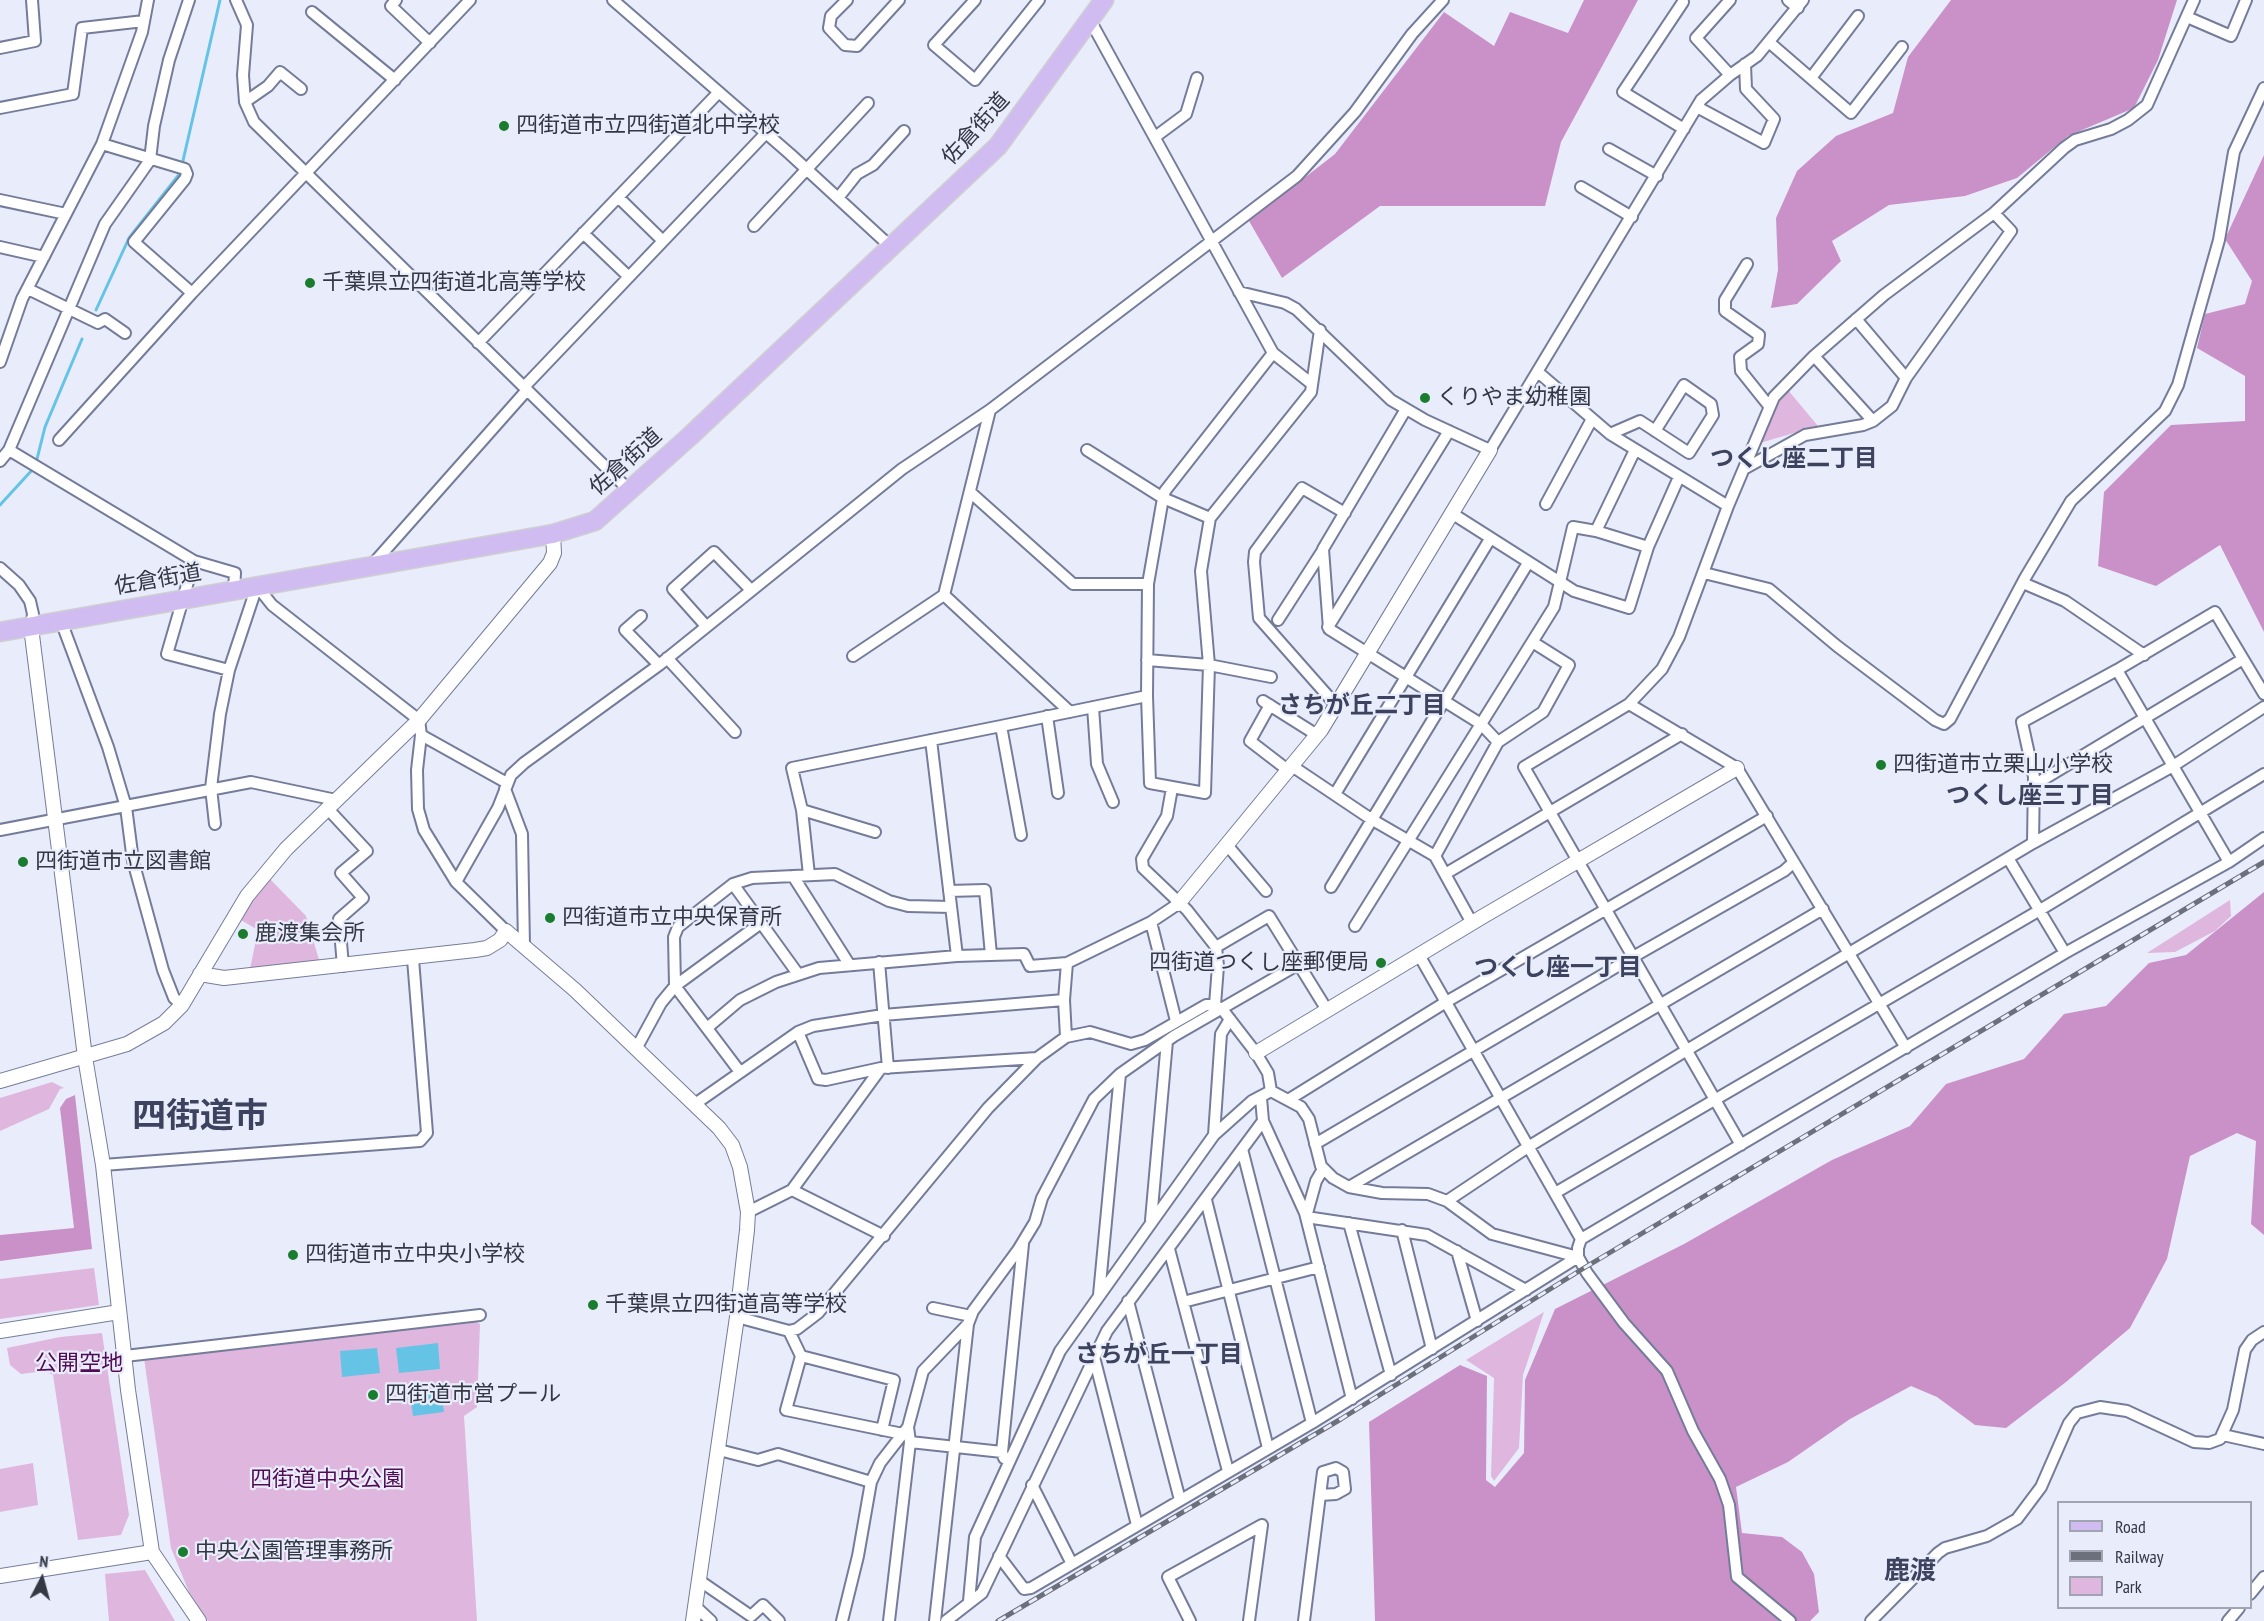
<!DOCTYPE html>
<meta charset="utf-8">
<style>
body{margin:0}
#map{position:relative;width:2264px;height:1621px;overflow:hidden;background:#e9edfb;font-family:"PT Sans Narrow",sans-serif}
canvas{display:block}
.legend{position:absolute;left:2057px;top:1501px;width:195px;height:108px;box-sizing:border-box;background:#e9edfb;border:2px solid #a1a4b2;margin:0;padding:8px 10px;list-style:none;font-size:18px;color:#343744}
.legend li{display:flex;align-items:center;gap:12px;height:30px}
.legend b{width:30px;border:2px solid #a1a4b2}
.north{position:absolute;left:12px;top:1549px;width:60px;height:60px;-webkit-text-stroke:4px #e9edfb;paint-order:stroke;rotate:6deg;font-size:16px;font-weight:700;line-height:24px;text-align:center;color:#343744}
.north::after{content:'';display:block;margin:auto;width:21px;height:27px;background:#343744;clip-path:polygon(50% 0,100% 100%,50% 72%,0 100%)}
</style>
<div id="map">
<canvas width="2264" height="1621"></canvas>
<ul class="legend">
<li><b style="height:8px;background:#d1bcf1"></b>Road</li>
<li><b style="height:8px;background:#6c6f7c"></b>Railway</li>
<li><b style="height:16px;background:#dfb6de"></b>Park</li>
</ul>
<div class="north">N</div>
</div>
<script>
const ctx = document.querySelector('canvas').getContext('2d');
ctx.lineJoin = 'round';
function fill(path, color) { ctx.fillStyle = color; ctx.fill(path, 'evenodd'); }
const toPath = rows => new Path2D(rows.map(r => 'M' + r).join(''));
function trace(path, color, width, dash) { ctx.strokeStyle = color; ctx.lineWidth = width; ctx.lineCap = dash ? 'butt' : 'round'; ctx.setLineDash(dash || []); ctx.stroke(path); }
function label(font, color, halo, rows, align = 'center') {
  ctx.font = font + ' "PT Sans Narrow","Noto Sans JP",sans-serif'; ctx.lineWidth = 4.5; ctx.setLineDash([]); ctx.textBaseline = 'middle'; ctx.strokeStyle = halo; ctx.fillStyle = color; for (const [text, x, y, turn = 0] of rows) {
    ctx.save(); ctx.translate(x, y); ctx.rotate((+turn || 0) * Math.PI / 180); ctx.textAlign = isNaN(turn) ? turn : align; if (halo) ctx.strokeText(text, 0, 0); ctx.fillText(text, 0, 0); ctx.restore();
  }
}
fill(toPath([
 [1788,390,1818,426,1760,443,1777,401],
 [269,878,306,916,320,963,249,974,258,930,239,919,244,907],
 [2230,900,2231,916,2215,931,2175,952,2147,953],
 [52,1082,64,1088,60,1089,49,1109,0,1131,0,1098],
 [94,1268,99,1305,0,1319,0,1279],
 [1544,1312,1523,1375,1519,1448,1494,1481,1491,1476,1494,1378,1466,1360],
 [475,1321,480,1324,477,1407,464,1416,477,1621,208,1621,189,1592,171,1548,144,1358],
 [102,1333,129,1515,121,1535,78,1540,53,1375,45,1371,21,1374,10,1365,7,1348,60,1337],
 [33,1463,38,1505,0,1512,0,1469],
 [145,1570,175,1621,109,1621,105,1574]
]), '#dfb6de');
fill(toPath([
 [1584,0,1638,0,1561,142,1545,206,1380,206,1282,278,1249,221,1335,154,1444,12,1494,46,1510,12,1568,33],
 [1951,0,2177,0,2158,60,2134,108,2068,136,2017,178,1965,196,1889,205,1832,241,1841,261,1797,304,1771,308,1778,270,1776,218,1797,171,1836,136,1893,113,1908,57],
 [2264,155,2264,632,2220,545,2156,586,2098,566,2104,492,2171,425,2245,421,2245,376,2197,348,2205,314,2245,304,2252,281,2225,239],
 [2264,892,2264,1235,2251,1224,2256,1141,2237,1133,2190,1156,2167,1259,2130,1328,2066,1382,2006,1428,1975,1425,1937,1397,1911,1386,1850,1419,1788,1462,1736,1487,1742,1533,1782,1537,1802,1552,1814,1574,1819,1612,1810,1621,1375,1621,1369,1422,1460,1365,1487,1376,1486,1480,1495,1487,1524,1453,1525,1380,1555,1309,1684,1244,1832,1160,1910,1126,1946,1084,2024,1059,2064,1014,2106,1006,2149,963,2186,955],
 [75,1095,92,1249,0,1261,0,1235,74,1228,60,1108,66,1099]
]), '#ca91c9');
fill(toPath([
 [438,1343,440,1369,399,1373,396,1348],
 [377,1348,380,1373,342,1377,340,1351],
 [441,1390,444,1412,413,1416,410,1394]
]), '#65c4e6');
trace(toPath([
 [182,165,220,0],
 [96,310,129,238,181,172],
 [36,463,45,427,82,339],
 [0,505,33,469]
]), '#65c4e6', 3);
const minor = toPath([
 [236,0,247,25,243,75,245,102,254,122,630,491],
 [396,0,391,6,430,43],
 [613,0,790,154,891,247],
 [847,0,831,16,829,28,845,45,857,46,899,0],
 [975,0,934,45,975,80,1039,0],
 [1788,0,1798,8],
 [1683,2,1623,92,1684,129],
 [312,12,395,80],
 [2187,17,2231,36,2246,0],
 [1090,20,1273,353,1312,384],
 [1770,43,1851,113,1902,47],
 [0,48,35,41,32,0],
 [1730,75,1696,38,1730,0],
 [1811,78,1858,16],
 [245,102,268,86,280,72,301,89],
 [1697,107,1764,143,1774,119,1746,89,1745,64],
 [0,108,73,94,82,28,144,21],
 [1155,137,1186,114,1197,78],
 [102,144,185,169,187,174,185,179,134,242,192,293],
 [1609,149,1657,176],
 [1581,187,1632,217],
 [618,197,663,241],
 [838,198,857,174,873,165,904,131],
 [0,200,66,214],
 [754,226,868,103],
 [583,233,629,277],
 [0,247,44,257],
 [1747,264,1725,300,1725,311,1759,335,1758,344,1740,357,1741,371,1769,406],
 [28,289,98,323,105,319,125,333],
 [1239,292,1285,303,1296,309,1391,400,1425,420,1490,450,1701,100,1730,75,1757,56,1803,0],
 [1856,319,1906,378],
 [478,343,719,92],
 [1273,353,1165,491,1163,498,1148,584,1147,696,1150,783,1205,793,1209,665,1201,571,1210,518,1311,392,1320,330],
 [1814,356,1873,421],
 [0,362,22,299,102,144,142,32,148,0],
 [1539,373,1610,434,1728,506],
 [524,387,766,133],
 [1406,409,1323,549,1329,629,1481,724,1498,742],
 [990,410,944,595,1070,712],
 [1610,434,1640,421,1689,453,1713,415,1711,404,1684,385,1655,431],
 [59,440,192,293,470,0],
 [9,450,194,561,235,573,234,590],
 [1087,450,1163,498,1210,518],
 [0,461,9,450,105,224,150,160,154,126,169,60,189,0],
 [1744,469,1805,435,1863,425,1873,421,1892,406,1906,378,2011,231,1994,213],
 [970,492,1073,584,1148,584],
 [1546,504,1592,419],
 [1596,531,1635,450],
 [1648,547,1596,531,1573,527,1560,582,1574,591,1629,608,1648,547,1679,477],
 [194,561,167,654,229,670],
 [372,565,527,390],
 [0,568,19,585,30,601,33,614,31,627],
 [1704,573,1769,589,1837,646,1935,720,1944,724,1950,719,2025,578,2071,501,2165,411,2178,385,2219,240,2234,152,2264,88],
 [2023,583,2065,601,2144,655],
 [257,586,272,605,419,720,421,735,417,770,418,809,424,830,456,882,506,931],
 [641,616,625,630,659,665],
 [1278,620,1323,550],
 [61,621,108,747,126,807,133,861,163,970,174,998,182,1005],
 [706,626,673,589,714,552,751,590],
 [1328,627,1449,431],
 [853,656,944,595],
 [667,658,735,732],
 [1147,660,1209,665,1271,677],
 [1263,701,1317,735],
 [1335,704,1259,618,1254,562,1255,552,1302,488,1345,513],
 [1629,704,1737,768,1906,1048],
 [1270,705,1250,741,1289,771],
 [1093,707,1097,764,1113,802],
 [1047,716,1058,793],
 [421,735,507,783],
 [931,740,957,956],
 [1292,766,1371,819,1435,856,1472,923],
 [2034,785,2243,659],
 [1172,788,1167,816,1142,859,1143,868,1187,910,1216,947,1218,966,1215,1005],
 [505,789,522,834,524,946],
 [1335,794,1490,539],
 [327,808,367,851,341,873,363,898,339,919,343,966],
 [802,810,875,832],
 [215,824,211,788,220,714,229,670,257,586],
 [0,830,251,782,336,800],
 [1021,835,1001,726,1147,696],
 [2033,843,2034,777,2022,722,2117,670,2215,612,2264,694],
 [1227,845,1266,891],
 [1435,856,1498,742,1543,712,1569,665,1534,643],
 [2008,858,2065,953],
 [2229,862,2264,838],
 [1445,874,1682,734],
 [809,875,802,810,792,768,1001,726],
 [793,876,849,964],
 [456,882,498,808,511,775,524,763,659,665,902,469,990,410,1297,176,1355,112,1412,34,1443,0],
 [733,884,798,974],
 [1331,887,1528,563],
 [949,891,985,890,991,955],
 [1151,922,1176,1021],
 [1355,926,1554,607,1560,582,1453,514],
 [1216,947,1269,916,1327,1010],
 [1419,955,1581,1239],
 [879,962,888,1068],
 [707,1028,740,1000,776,982,819,968,957,956,1024,954,1030,966,1067,963,1151,922,1178,904],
 [798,1032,818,1079,826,1080,881,1068,1037,1058],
 [1066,1037,1064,1000,1067,963],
 [636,1049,661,1003,675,986,761,923],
 [740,1072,675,986,674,937,678,927,733,884,752,878,835,874,889,901,908,906,951,907],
 [1271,1091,1301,1107,1309,1119,1321,1166,1333,1178,1349,1187,1382,1193,1428,1194,1447,1201,1492,1234,1578,1257],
 [1261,1098,1263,1121,1305,1213,1352,1399],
 [1288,1100,1446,1002,1767,816],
 [695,1104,798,1032,813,1026,883,1015,1064,1000],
 [1214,1135,1221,1034,1230,1019],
 [1315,1144,1633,957,1784,871,1793,863],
 [1741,1145,1524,767,1629,704,1662,669,1679,637,1728,506,1774,397,1814,356,1884,295,1994,213,2064,148,2075,140,2111,129,2128,120,2147,105,2194,0],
 [1242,1149,1312,1423],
 [103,1165,420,1141,427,1133,413,959],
 [1323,1169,1316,1181,1306,1217,1427,1235,1526,1290],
 [1349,1187,1823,909],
 [792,1190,884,1236],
 [1555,1193,2040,910,2264,774],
 [1206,1200,1268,1448],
 [1447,1201,1528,1147,1687,1050,2033,843,2173,766,2264,707],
 [748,1212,792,1190,881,1068],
 [1151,1220,1167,1041],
 [1349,1223,1391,1375],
 [1402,1230,1432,1349],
 [1169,1249,1228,1471],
 [1457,1251,1477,1321],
 [1099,1295,1120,1074],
 [1128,1301,1180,1500],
 [1183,1302,1319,1267],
 [933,1308,971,1316],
 [737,1317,789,1331,797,1329,818,1313,988,1108,1037,1058,1066,1037,1090,1032,1131,1044,1145,1040,1206,1005,1215,1005,1222,1009,1256,1053,1268,1073,1271,1091],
 [789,1331,801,1356,786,1410,903,1434],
 [125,1356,480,1315],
 [801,1356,894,1380,882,1430],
 [1094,1357,1137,1525],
 [2223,1435,2264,1444],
 [910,1442,1002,1452,1004,1458],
 [719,1450,758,1460,778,1454,871,1482],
 [1002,1452,1023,1244],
 [1032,1485,1071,1562],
 [999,1556,1024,1589,1031,1588,1312,1423,1578,1257],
 [700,1581,751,1616,763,1605,779,1621],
 [2250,1594,2264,1577],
 [969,1601,975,1537,1060,1351,1214,1135,1252,1101,1271,1091],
 [696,1607,711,1621],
 [842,1621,858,1556,871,1482,880,1463,908,1427,923,1371,968,1324],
 [889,1621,910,1442,908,1427],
 [935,1621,968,1324,973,1311,1018,1250,1035,1222,1042,1198,1094,1099,1120,1074,1174,1036,1299,964],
 [946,1621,982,1593,1107,1331,1263,1121],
 [1190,1621,1168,1577,1262,1525],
 [1249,1621,1262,1525],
 [1304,1621,1320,1495,1323,1472,1336,1468,1343,1472,1345,1489,1336,1494,1320,1495],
 [1790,1621,1737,1577,1729,1505,1720,1479,1693,1431,1667,1371,1624,1323,1587,1273,1578,1257,1578,1248,1581,1239,2065,953,2229,862,2117,670],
 [1871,1621,1938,1553,1945,1548,1987,1536,2017,1519,2041,1487,2069,1423,2077,1413,2100,1407,2127,1411,2194,1442,2209,1443,2220,1439,2233,1410,2245,1350,2252,1340,2264,1332],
 [2228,1621,2239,1608]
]);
const tertiary = toPath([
 [31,627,85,1057,103,1165,128,1390,152,1552,199,1621],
 [1178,904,1321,730,1490,450],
 [200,974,224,978,475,950,487,948,500,940,506,931,575,990,719,1128,732,1145,740,1167,748,1212,747,1230,737,1317,693,1621],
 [1256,1053,1482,917,1737,768],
 [0,1081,127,1044,164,1023,182,1005,247,896,286,849,419,720,550,563,554,553,553,534],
 [0,1331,119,1312],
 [0,1576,152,1552]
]);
const primary = toPath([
 [0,632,553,534,595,521,689,437,998,146,1104,0]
]);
trace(minor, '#757c9a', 14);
trace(tertiary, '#757c9a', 16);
trace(primary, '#cecfd2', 21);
trace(minor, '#fff', 10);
trace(tertiary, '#fff', 14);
trace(primary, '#d1bcf1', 18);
const rail = toPath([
 [998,1621,1341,1419,1584,1268,2264,862]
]);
trace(rail, '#6c6f7c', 5);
trace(rail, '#e9edfb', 3, [9]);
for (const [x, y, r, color] of [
 [504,126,6,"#197c2f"],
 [310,283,6,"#197c2f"],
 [1425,398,6,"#197c2f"],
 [1881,765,6,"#197c2f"],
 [23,862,6,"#197c2f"],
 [550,918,6,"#197c2f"],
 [243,934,6,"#197c2f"],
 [1381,963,6,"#197c2f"],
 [293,1255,6,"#197c2f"],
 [593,1305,6,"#197c2f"],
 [373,1395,6,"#197c2f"],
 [183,1552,6,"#197c2f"]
]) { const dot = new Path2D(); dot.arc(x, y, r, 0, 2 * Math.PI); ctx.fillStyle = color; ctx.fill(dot); trace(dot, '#e9edfb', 2); }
label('22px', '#343744', '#e9edfb', [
 ["四街道市立四街道北中学校",516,126],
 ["千葉県立四街道北高等学校",322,283],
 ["くりやま幼稚園",1437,398],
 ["四街道市立栗山小学校",1893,765],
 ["四街道市立図書館",35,862],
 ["四街道市立中央保育所",562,918],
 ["鹿渡集会所",255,934],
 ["四街道つくし座郵便局",1369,963,"right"],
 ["四街道市立中央小学校",305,1255],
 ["千葉県立四街道高等学校",605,1305],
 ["四街道市営プール",385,1395],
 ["中央公園管理事務所",195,1552]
], 'left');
label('22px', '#343744', '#e9edfb', [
 ["佐倉街道",976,129,-48],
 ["佐倉街道",626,462,-42],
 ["佐倉街道",158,580,-10]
]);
label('22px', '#520c55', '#e9edfb', [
 ["公開空地",79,1364],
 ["四街道中央公園",327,1480]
]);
label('bold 24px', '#3d425e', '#e9edfb', [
 ["つくし座二丁目",1794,459],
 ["さちが丘二丁目",1362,706],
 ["つくし座三丁目",2030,796],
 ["つくし座一丁目",1558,968],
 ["さちが丘一丁目",1159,1355]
]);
label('bold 26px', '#3d425e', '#e9edfb', [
 ["鹿渡",1910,1572]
]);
label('bold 34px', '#3d425e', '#e9edfb', [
 ["四街道市",200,1117]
]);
</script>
